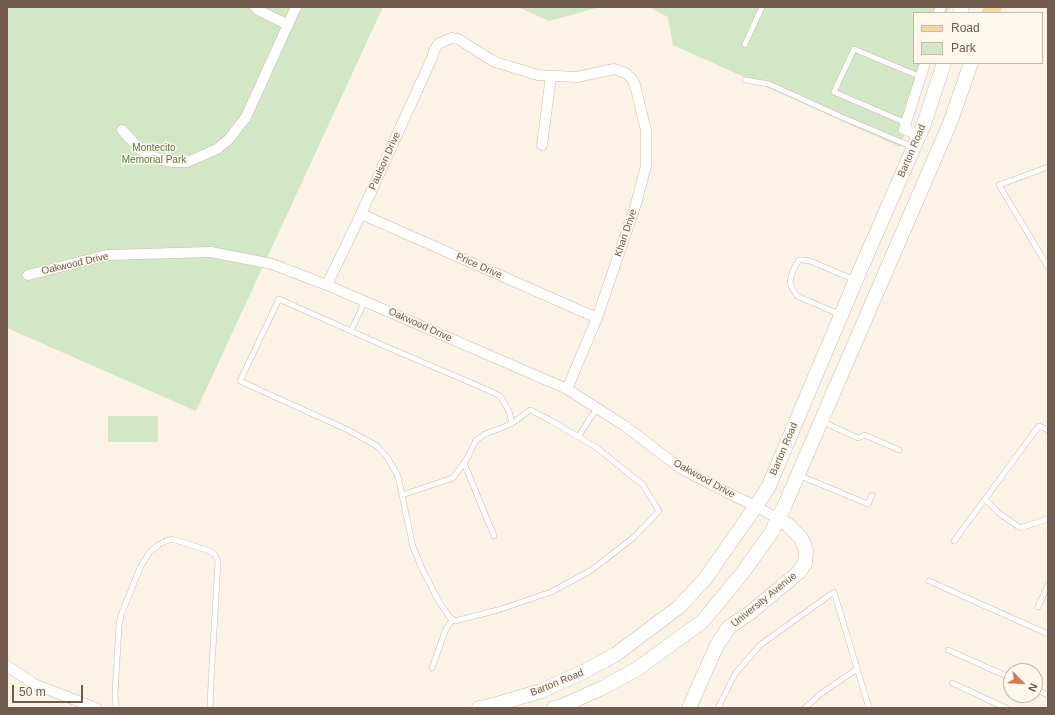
<!DOCTYPE html>
<style>
body{margin:0}
#map{position:relative;width:1055px;height:715px;overflow:hidden;background:#faf3e6;font-family:Helvetica,sans-serif}
canvas{display:block}
.frame{position:absolute;inset:0;border:8px solid #715b4d;pointer-events:none}
.legend{position:absolute;left:913px;top:12px;width:130px;height:52px;box-sizing:border-box;background:#fdf7ec;border:1px solid #c5b9ac;margin:0;padding:5px 7px;list-style:none;font-size:12px;color:#715b4d}
.legend li{display:flex;align-items:center;gap:8px;height:20px}
.legend b{width:20px;border:1px solid #c5b9ac}
.north{position:absolute;left:1003px;top:663px;width:40px;height:40px;box-sizing:border-box;background:#fdf7ec;border:1px solid #c5b9ac;border-radius:50%;rotate:114deg;font-size:11px;font-weight:700;line-height:16px;text-align:center;color:#715b4d}
.north::after{content:'';display:block;margin:auto;width:14px;height:18px;background:#d97756;clip-path:polygon(50% 0,100% 100%,50% 72%,0 100%)}
.scale{position:absolute;left:12px;top:685px;width:71px;height:18px;box-sizing:border-box;border:2px solid #715b4d;border-top:0;padding-left:5px;font-size:12px;line-height:14px;white-space:nowrap;color:#715b4d;-webkit-text-stroke:3px #fdf7ec;paint-order:stroke}
</style>
<div id="map">
<canvas width="1055" height="715"></canvas>
<div class="frame"></div>
<ul class="legend">
<li><b style="height:5px;background:#f3d8a4"></b>Road</li>
<li><b style="height:11px;background:#d2e7c6"></b>Park</li>
</ul>
<div class="north">N</div>
<div class="scale">50 m</div>
</div>
<script>
const ctx = document.querySelector('canvas').getContext('2d');
ctx.lineJoin = 'round';
function fill(path, color) { ctx.fillStyle = color; ctx.fill(path, 'evenodd'); }
const toPath = rows => new Path2D(rows.map(r => 'M' + r).join(''));
function trace(path, color, width, dash) { ctx.strokeStyle = color; ctx.lineWidth = width; ctx.lineCap = dash ? 'butt' : 'round'; ctx.setLineDash(dash || []); ctx.stroke(path); }
function label(font, color, halo, rows, align = 'center') {
  ctx.font = font + ' Helvetica,sans-serif'; ctx.lineWidth = 3; ctx.setLineDash([]); ctx.textBaseline = 'middle'; ctx.strokeStyle = halo; ctx.fillStyle = color; for (const [text, x, y, turn = 0] of rows) {
    ctx.save(); ctx.translate(x, y); ctx.rotate((+turn || 0) * Math.PI / 180); ctx.textAlign = isNaN(turn) ? turn : align; if (halo) ctx.strokeText(text, 0, 0); ctx.fillText(text, 0, 0); ctx.restore();
  }
}
fill(toPath([
 [7,7,383,7,196,411,7,328],
 [518,7,600,7,549,21],
 [649,7,949,7,947,13,914,13,914,63,930,63,900,147,673,45,668,17],
 [108,416,158,416,158,442,108,442]
]), '#d2e7c6');
const lane = toPath([
 [745,44,762,7],
 [745,80,769,84,844,118,913,147],
 [906,123,834,92,854,49,921,77],
 [1048,167,999,185,1048,267],
 [839,314,797,296,792,288,790,281,792,273,796,265,799,260,803,260,810,261,855,280],
 [351,331,365,301],
 [821,421,858,438,865,435,899,450],
 [578,437,597,408],
 [464,463,494,536],
 [798,475,868,504,872,495],
 [402,495,453,478,468,457,476,440,485,434,504,427,512,423,518,419,530,410,548,419,597,448,643,485,659,511,633,538,590,571,551,592,498,610,455,621,451,619,440,603,424,573,413,547,398,476,387,457,377,446,348,430,240,381,279,299,387,347,481,387,500,396,509,411,512,423],
 [985,499,999,513,1020,528,1048,519],
 [954,541,1039,426,1048,430],
 [929,581,1048,634],
 [1038,607,1048,585],
 [948,650,1011,678],
 [432,668,446,629,453,619],
 [952,683,1006,708],
 [1035,689,1048,695],
 [116,708,115,694,119,626,121,615,140,568,150,552,158,545,166,541,172,539,210,551,215,555,218,561,211,682,210,708],
 [718,708,735,674,760,645,834,592,869,708],
 [805,708,819,695,857,669]
]);
const street = toPath([
 [255,7,258,10,288,25],
 [939,13,941,7],
 [122,130,141,150,151,156,162,160,174,162,187,162,201,156,217,149,229,139,246,117,296,7],
 [919,135,904,129,925,63],
 [542,145,551,76],
 [361,214,597,318],
 [28,275,107,255,211,252,272,264,327,285,567,389,625,426,680,468,732,495,756,506,778,519],
 [327,285,361,214,432,58,434,51,438,44,451,38,458,39,495,62,538,75,577,77,614,69,626,73,632,79,635,85,646,130,646,166,636,204,597,318,567,389],
 [7,666,34,684,96,708]
]);
const secondary = toPath([
 [960,13,962,7],
 [479,708,487,707,541,691,583,672,615,655,679,607,705,579,756,506,768,488,858,275,924,124,944,63],
 [554,708,560,707,604,687,637,669,703,621,744,571,771,533,784,507,950,123,971,63],
 [689,708,717,645,729,627,750,613,799,572,805,563,806,550,801,538,788,525,778,519]
]);
const primary = toPath([
 [990,13,994,7]
]);
trace(lane, '#cbbbad', 6);
trace(street, '#cbbbad', 11);
trace(secondary, '#cdbcab', 15);
trace(primary, '#d7d1cd', 16);
trace(lane, '#fff', 5);
trace(street, '#fff', 10);
trace(secondary, '#fff', 14);
trace(primary, '#f3d8a4', 15);
label('10px', '#567b49', '#fdf7ec', [
 ["Montecito",154,148],
 ["Memorial Park",154,160]
]);
label('10px', '#715b4d', '#fdf7ec', [
 ["Barton Road",912,151,-67],
 ["Paulson Drive",385,161,-66],
 ["Khan Drive",626,233,-71],
 ["Oakwood Drive",75,264,-13],
 ["Price Drive",479,266,24],
 ["Oakwood Drive",420,325,24],
 ["Barton Road",784,449,-67],
 ["Oakwood Drive",704,479,29],
 ["University Avenue",764,600,-39],
 ["Barton Road",557,683,-22]
]);
</script>
